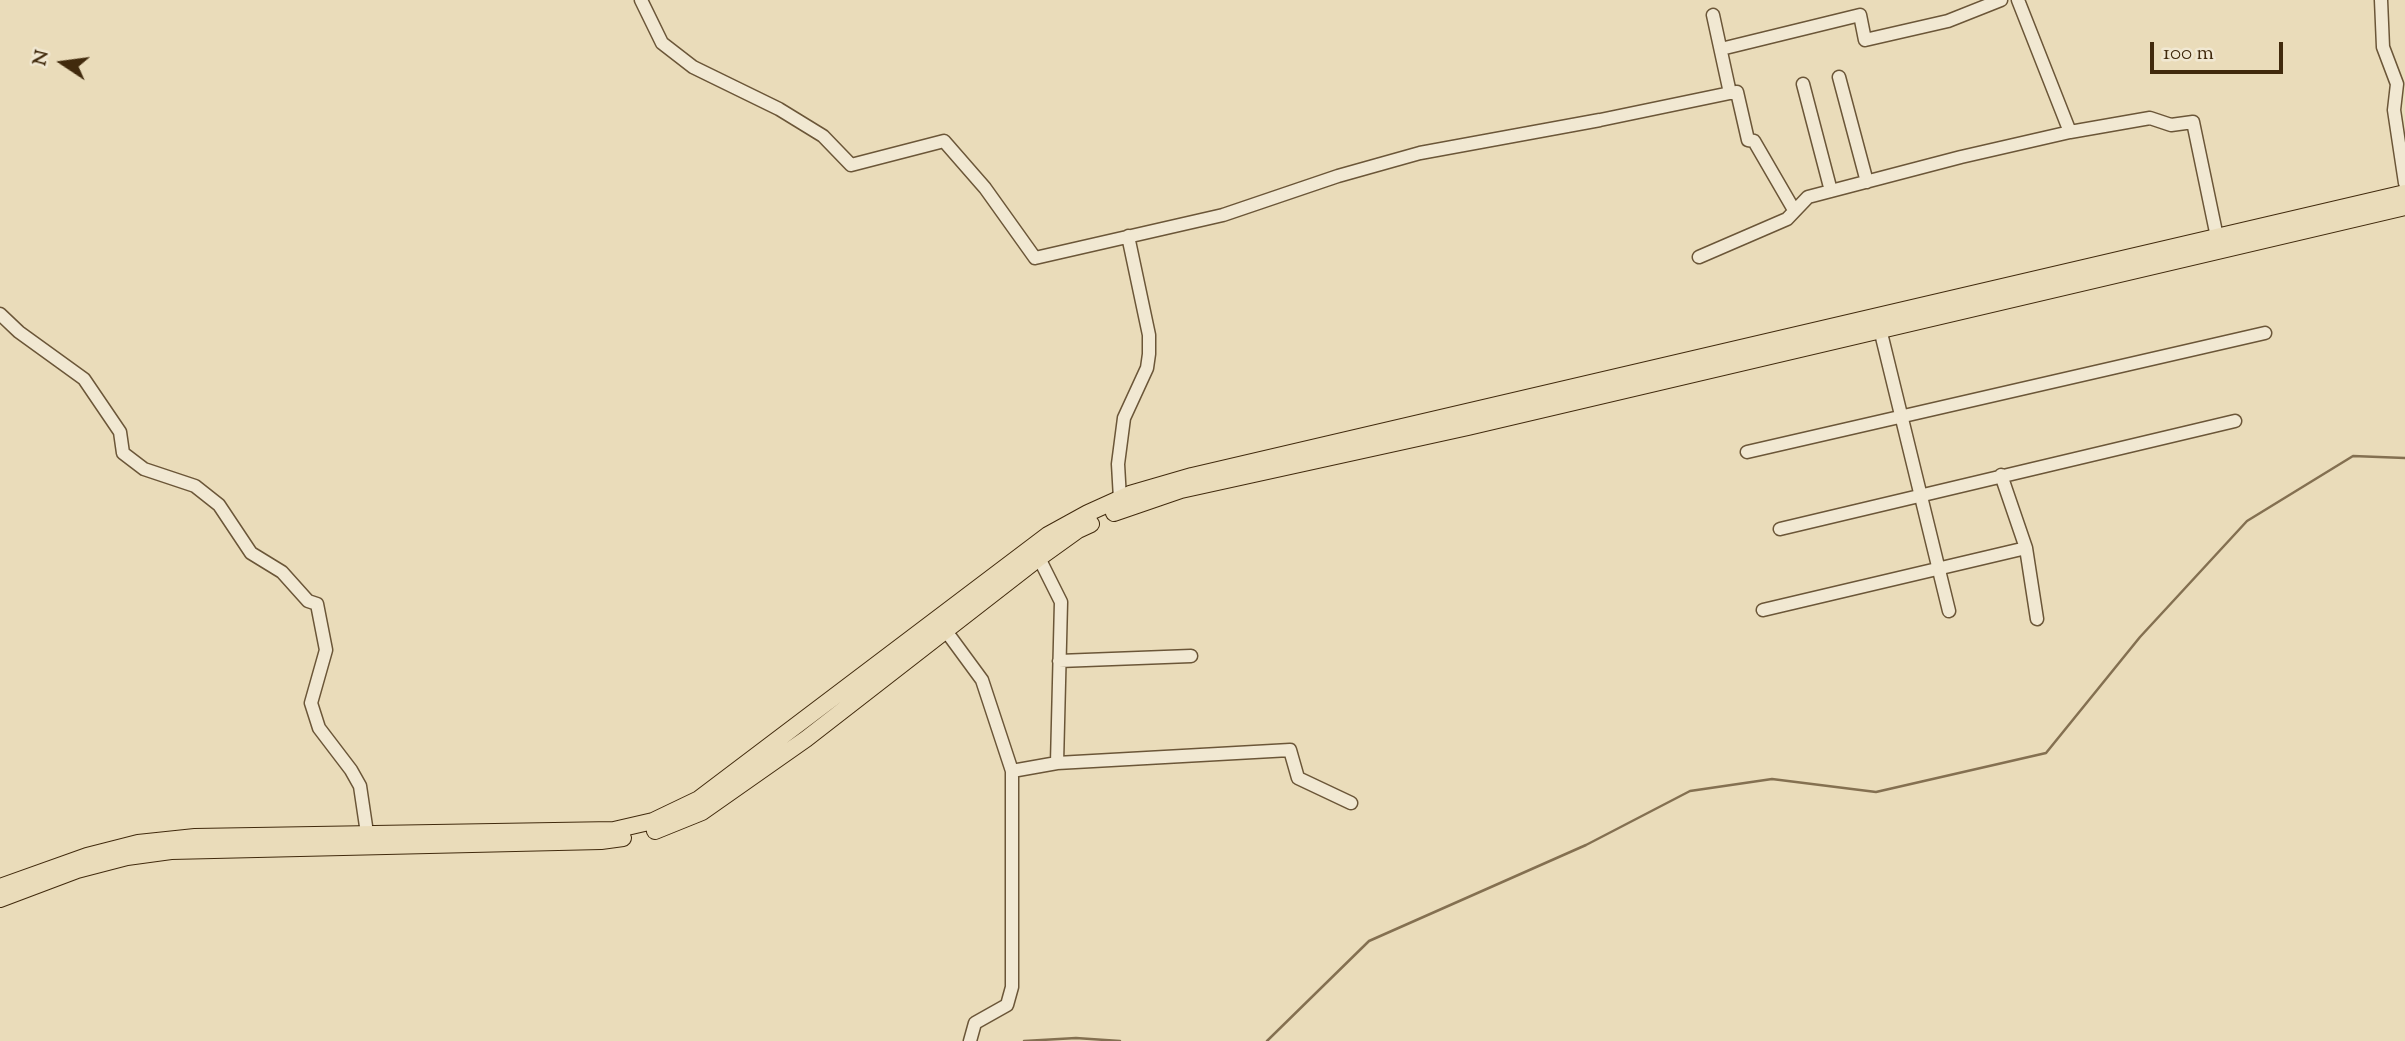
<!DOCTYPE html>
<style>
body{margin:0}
#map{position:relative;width:2405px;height:1041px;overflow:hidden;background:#eadcba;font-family:"Sorts Mill Goudy",serif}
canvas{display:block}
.north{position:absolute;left:28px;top:28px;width:70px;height:70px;-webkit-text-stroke:5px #f1e8d2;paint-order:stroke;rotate:283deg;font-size:19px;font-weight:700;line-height:28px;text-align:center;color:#412a0d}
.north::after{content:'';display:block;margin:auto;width:24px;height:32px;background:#412a0d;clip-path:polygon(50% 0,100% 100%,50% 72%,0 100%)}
.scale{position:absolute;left:2150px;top:42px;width:133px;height:32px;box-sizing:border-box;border:4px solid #412a0d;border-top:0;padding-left:9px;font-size:21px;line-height:24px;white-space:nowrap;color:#412a0d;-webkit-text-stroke:5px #f1e8d2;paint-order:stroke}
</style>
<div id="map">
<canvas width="2405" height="1041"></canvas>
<div class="north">N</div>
<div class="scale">100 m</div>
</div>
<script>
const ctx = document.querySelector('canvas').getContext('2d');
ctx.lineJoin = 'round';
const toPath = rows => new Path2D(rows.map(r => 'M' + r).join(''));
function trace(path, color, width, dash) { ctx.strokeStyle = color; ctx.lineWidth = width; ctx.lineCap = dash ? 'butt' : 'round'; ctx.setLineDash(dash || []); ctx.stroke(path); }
trace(toPath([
 [1024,1041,1076,1038,1120,1041],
 [1267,1041,1369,941,1586,845,1690,791,1772,779,1876,792,2046,753,2140,637,2247,521,2353,456,2405,458]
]), '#847051', 2.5);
const minor = toPath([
 [641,0,662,43,693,67,779,109,823,136,851,165,944,141,985,188,1035,258,1223,215,1338,176,1420,153,1600,120,1730,93,1737,92,1748,140,1754,141,1794,210],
 [2018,0,2070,132],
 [2381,0,2383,47,2397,84,2394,110,2405,183],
 [1713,15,1730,93],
 [1721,49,1860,15,1865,40,1948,21,2001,0],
 [1839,77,1867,182],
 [1803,84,1831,191],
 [1699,257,1787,219,1808,197,1961,157,2070,132,2150,118,2171,125,2193,122,2217,237],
 [0,314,19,332,84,379,120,432,123,453,144,469,195,486,219,505,251,553,282,572,308,601,317,604,326,650,311,703,319,728,351,770,360,786,367,833,366,842],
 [1880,329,1949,611],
 [1747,452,2265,333],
 [2001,475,2026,548,2037,619],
 [1120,499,1118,464,1124,418,1147,368,1149,354,1149,335,1128,236],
 [1780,529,2235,421],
 [1039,558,1061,602,1057,763],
 [1763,610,2026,548],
 [946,631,982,680,1012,771,1012,987,1007,1005,975,1023,970,1041],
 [1059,661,1191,656],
 [1012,771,1057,763,1290,750,1298,778,1351,803]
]);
const major = toPath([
 [1114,513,1181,490,1468,427,2405,207],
 [655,831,702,812,806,739,1039,558,1078,530,1091,524],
 [0,887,87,856,138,843,195,837,614,830,653,821,699,799,1048,535,1088,513,1130,494,1192,476,2405,193],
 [0,899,77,870,127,857,171,851,601,841,623,838]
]);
trace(minor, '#6b5638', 15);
trace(major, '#412a0d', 18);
trace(minor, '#f1e8d2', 12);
trace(major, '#eadcba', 16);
</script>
